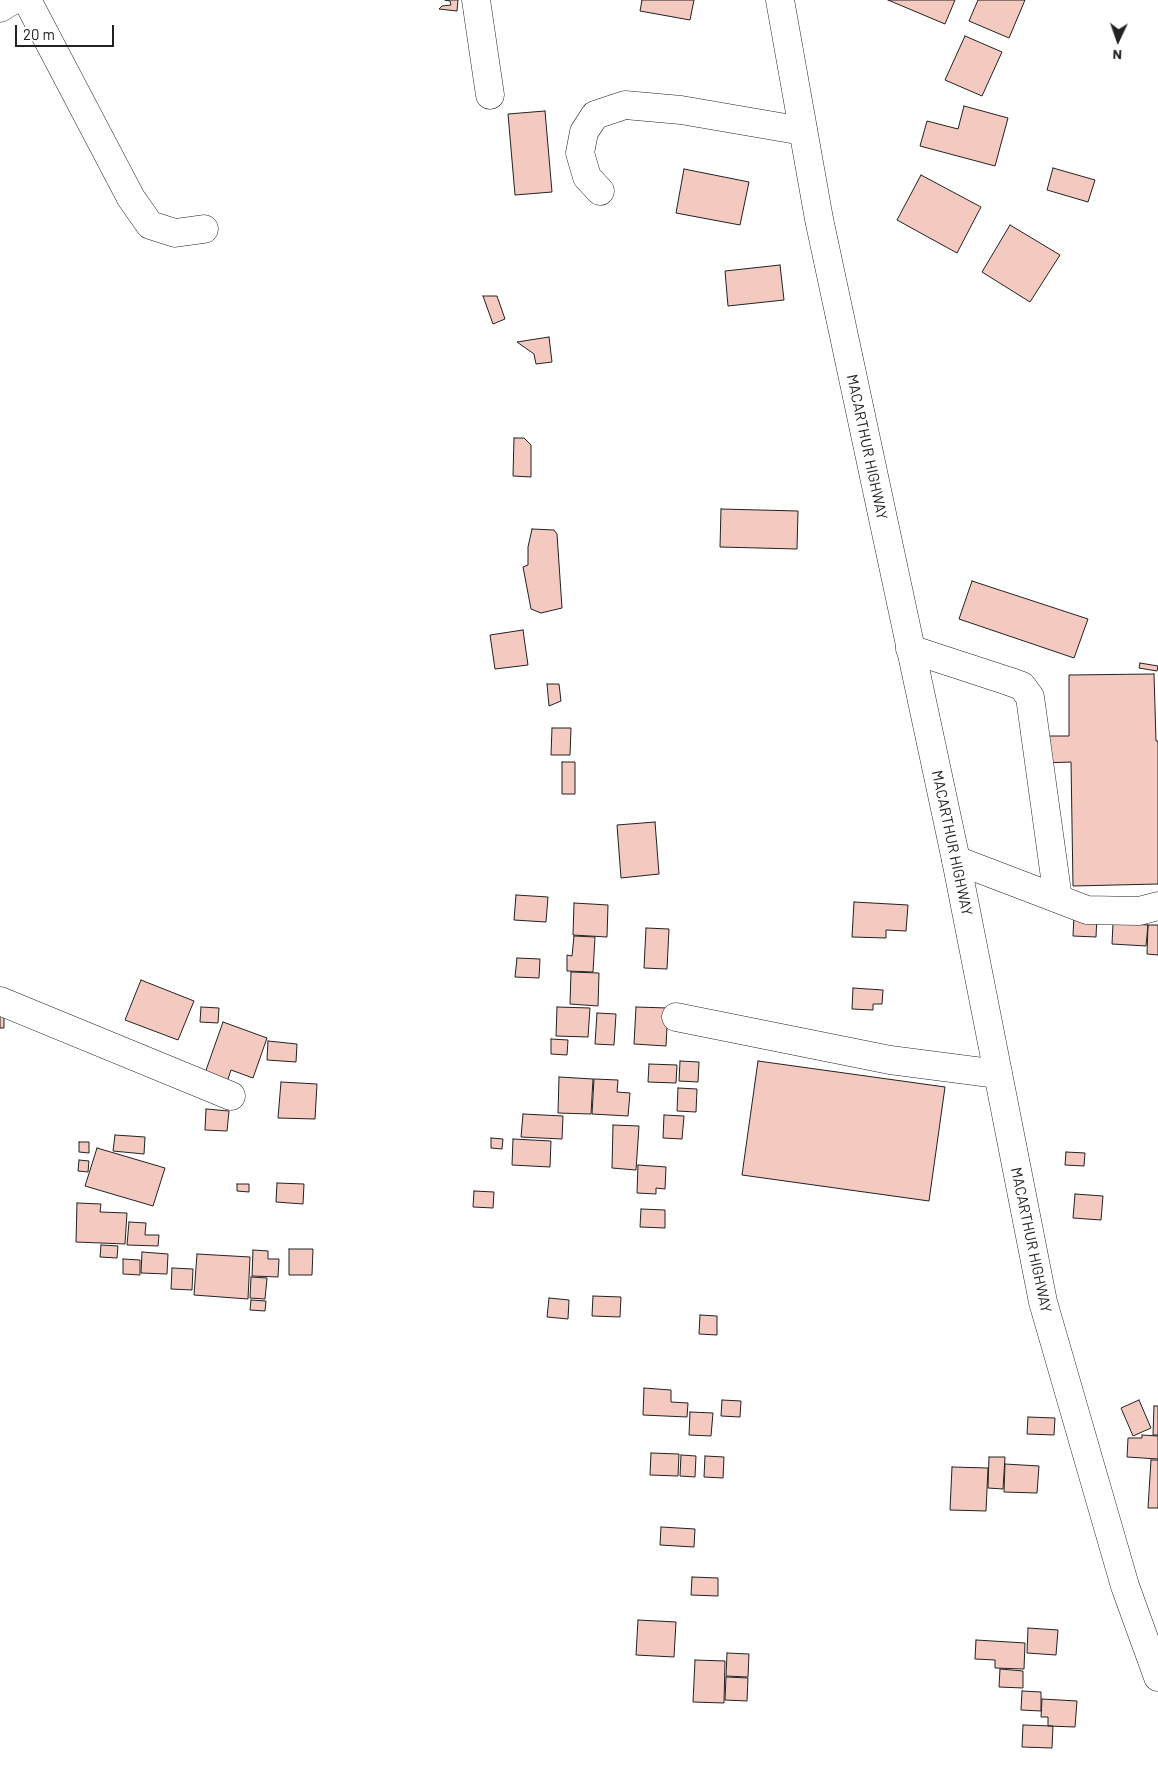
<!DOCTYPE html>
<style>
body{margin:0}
#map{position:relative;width:1158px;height:1766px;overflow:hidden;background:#fff;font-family:Barlow,sans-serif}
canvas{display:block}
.north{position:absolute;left:1093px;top:15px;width:50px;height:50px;-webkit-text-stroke:4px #fff;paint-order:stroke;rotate:183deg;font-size:14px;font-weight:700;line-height:20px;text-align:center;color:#222}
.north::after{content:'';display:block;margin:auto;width:18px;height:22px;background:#222;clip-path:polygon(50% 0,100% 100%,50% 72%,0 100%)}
.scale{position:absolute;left:15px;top:25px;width:99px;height:22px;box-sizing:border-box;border:2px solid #222;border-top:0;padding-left:6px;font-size:15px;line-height:18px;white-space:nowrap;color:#222;-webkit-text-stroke:4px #fff;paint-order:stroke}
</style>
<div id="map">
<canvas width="1158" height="1766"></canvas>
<div class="north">N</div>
<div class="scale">20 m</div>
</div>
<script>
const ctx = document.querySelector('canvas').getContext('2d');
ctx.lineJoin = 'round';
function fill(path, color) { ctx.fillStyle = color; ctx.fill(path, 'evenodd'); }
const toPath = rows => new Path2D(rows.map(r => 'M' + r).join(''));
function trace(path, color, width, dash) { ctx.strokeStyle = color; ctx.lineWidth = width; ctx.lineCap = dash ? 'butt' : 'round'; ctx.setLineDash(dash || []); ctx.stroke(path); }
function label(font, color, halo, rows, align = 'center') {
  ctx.font = font + ' Barlow,sans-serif'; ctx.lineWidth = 4; ctx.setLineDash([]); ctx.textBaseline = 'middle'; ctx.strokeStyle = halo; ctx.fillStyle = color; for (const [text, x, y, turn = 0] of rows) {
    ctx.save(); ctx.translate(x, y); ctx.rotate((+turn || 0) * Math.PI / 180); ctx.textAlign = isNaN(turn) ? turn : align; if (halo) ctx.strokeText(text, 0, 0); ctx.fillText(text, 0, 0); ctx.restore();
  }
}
const building = toPath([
 [445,0,458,0,457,11,439,9,442,6,451,5,450,1,445,0],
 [642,0,694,0,690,20,640,11,642,0],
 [888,0,955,0,945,24,888,0],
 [978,0,1025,0,1009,38,969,21,978,0],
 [965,36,1002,52,982,96,945,80,965,36],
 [964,106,1008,118,995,166,920,146,927,121,958,129,964,106],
 [545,111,552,192,515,195,508,114,545,111],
 [1053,168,1095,180,1088,202,1047,190,1053,168],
 [684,169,749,182,740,225,676,213,684,169],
 [921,175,981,207,957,253,897,220,921,175],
 [1010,225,1060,255,1030,302,982,272,1010,225],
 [780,265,784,300,728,306,725,271,780,265],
 [483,296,497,296,505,319,493,324,483,296],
 [549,337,552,362,536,364,534,354,517,342,549,337],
 [514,438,524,438,531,445,531,477,513,476,514,438],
 [721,509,798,511,797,549,720,547,721,509],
 [532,529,554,530,557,534,562,608,541,613,531,609,523,567,528,565,528,547,532,529],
 [972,581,1088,619,1074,658,959,619,972,581],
 [523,630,528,665,495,669,490,635,523,630],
 [1140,663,1158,666,1157,671,1139,668,1140,663],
 [1154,674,1156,741,1158,741,1158,884,1073,886,1071,762,1042,763,1042,736,1069,736,1069,675,1154,674],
 [547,684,559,684,561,701,549,706,547,684],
 [552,728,571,728,570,755,551,755,552,728],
 [562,762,575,762,575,794,562,794,562,762],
 [655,822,659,874,621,878,617,825,655,822],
 [516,895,548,897,546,922,514,920,516,895],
 [854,902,908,905,906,931,886,930,886,938,852,937,854,902],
 [574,903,608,905,607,937,573,935,574,903],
 [1074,915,1097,916,1096,937,1073,936,1074,915],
 [1113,923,1148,925,1146,946,1112,944,1113,923],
 [1148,925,1158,925,1158,955,1147,954,1148,925],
 [646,928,669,929,667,969,644,968,646,928],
 [574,936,595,937,593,972,567,971,567,955,572,956,574,936],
 [517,958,540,959,539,978,515,977,517,958],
 [571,972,599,973,598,1006,570,1004,571,972],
 [141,980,194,1001,178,1040,125,1020,141,980],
 [853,988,883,990,882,1004,873,1004,873,1010,852,1009,853,988],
 [201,1007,219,1008,218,1023,200,1022,201,1007],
 [557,1007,590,1008,588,1037,556,1036,557,1007],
 [636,1007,668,1008,666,1046,634,1044,636,1007],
 [0,1011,4,1012,4,1028,0,1028,0,1011],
 [597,1013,616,1014,614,1045,595,1044,597,1013],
 [223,1022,267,1038,253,1078,231,1070,227,1082,205,1073,223,1022],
 [551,1039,568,1040,567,1055,551,1054,551,1039],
 [268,1041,297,1044,296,1062,267,1060,268,1041],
 [680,1061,699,1062,698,1082,679,1081,680,1061],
 [758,1061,945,1087,929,1201,742,1175,758,1061],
 [649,1064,677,1065,676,1083,648,1082,649,1064],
 [559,1077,593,1079,591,1114,558,1113,559,1077],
 [594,1079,618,1080,617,1092,630,1093,628,1116,592,1114,594,1079],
 [281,1082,317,1084,315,1119,278,1118,281,1082],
 [678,1088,697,1089,696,1112,677,1111,678,1088],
 [206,1109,229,1111,227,1131,205,1130,206,1109],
 [523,1114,563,1116,562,1139,521,1137,523,1114],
 [664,1115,684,1116,682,1139,663,1138,664,1115],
 [613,1125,639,1126,636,1170,612,1168,613,1125],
 [115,1135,145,1137,144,1154,113,1151,115,1135],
 [491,1138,503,1139,502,1149,491,1148,491,1138],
 [513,1139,551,1141,550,1167,512,1165,513,1139],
 [79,1142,89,1142,89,1153,79,1152,79,1142],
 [97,1148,165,1168,153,1206,85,1186,97,1148],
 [1066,1152,1085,1153,1084,1166,1065,1165,1066,1152],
 [79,1160,89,1161,88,1172,78,1171,79,1160],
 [638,1165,666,1167,665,1189,656,1188,656,1194,637,1193,638,1165],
 [277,1183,304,1184,303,1204,276,1202,277,1183],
 [237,1184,249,1184,249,1192,237,1191,237,1184],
 [474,1191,494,1192,493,1208,473,1207,474,1191],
 [1075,1194,1103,1196,1101,1220,1073,1218,1075,1194],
 [77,1203,101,1204,100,1212,127,1213,125,1244,76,1242,77,1203],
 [641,1209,665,1210,665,1228,640,1227,641,1209],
 [129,1222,146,1223,145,1235,159,1235,158,1246,127,1245,129,1222],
 [101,1245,118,1246,117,1258,100,1257,101,1245],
 [289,1249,313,1249,312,1275,289,1275,289,1249],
 [253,1250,268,1251,268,1259,279,1259,278,1277,252,1276,253,1250],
 [142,1252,168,1254,167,1274,141,1273,142,1252],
 [197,1254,250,1257,248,1299,194,1295,197,1254],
 [123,1259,140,1260,140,1275,123,1274,123,1259],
 [172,1268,193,1269,192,1290,171,1289,172,1268],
 [251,1277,267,1278,265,1299,250,1298,251,1277],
 [593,1296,621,1297,620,1317,592,1316,593,1296],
 [549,1298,569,1300,568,1319,547,1317,549,1298],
 [251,1300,266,1301,265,1311,250,1310,251,1300],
 [700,1315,717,1316,717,1335,699,1334,700,1315],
 [644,1388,671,1390,671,1402,688,1403,687,1417,643,1415,644,1388],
 [722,1400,741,1401,740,1417,721,1416,722,1400],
 [1139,1400,1151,1428,1133,1436,1121,1408,1139,1400],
 [1154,1406,1158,1406,1158,1435,1153,1435,1154,1406],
 [690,1412,713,1413,711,1436,689,1435,690,1412],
 [1028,1417,1055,1418,1054,1435,1027,1434,1028,1417],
 [1142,1435,1158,1436,1158,1459,1127,1457,1128,1438,1142,1438,1142,1435],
 [651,1453,679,1454,678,1476,650,1475,651,1453],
 [681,1455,696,1456,695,1477,680,1476,681,1455],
 [705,1456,724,1457,723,1478,704,1477,705,1456],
 [989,1457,1005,1457,1003,1489,988,1488,989,1457],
 [1151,1460,1158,1460,1158,1508,1148,1508,1151,1460],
 [1005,1464,1039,1466,1037,1493,1004,1492,1005,1464],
 [952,1467,988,1468,986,1511,950,1510,952,1467],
 [661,1527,695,1529,694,1547,660,1545,661,1527],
 [692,1577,718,1578,718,1596,691,1595,692,1577],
 [638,1620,676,1622,674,1657,636,1655,638,1620],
 [1028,1628,1058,1630,1056,1655,1027,1653,1028,1628],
 [976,1640,1025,1643,1024,1669,995,1668,995,1660,975,1659,976,1640],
 [727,1653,749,1654,748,1677,726,1676,727,1653],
 [695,1660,725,1661,724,1703,693,1702,695,1660],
 [1000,1669,1023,1671,1023,1688,999,1687,1000,1669],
 [726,1677,748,1678,747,1701,725,1700,726,1677],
 [1022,1691,1041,1692,1041,1711,1021,1710,1022,1691],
 [1042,1699,1077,1701,1075,1727,1048,1726,1048,1717,1041,1717,1042,1699],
 [1023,1725,1053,1726,1052,1748,1022,1747,1023,1725]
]);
fill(building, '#f3c9c0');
trace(building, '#222', 1);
const minor = toPath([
 [27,0,131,198,150,225,175,233,204,229],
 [476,0,490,95],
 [600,191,587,177,580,153,584,132,595,115,625,105,681,110,803,131],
 [910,649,1008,681,1022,686,1030,697,1058,899],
 [956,860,1087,910,1139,911,1158,906],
 [0,1001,231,1096],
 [676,1017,890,1060,998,1074]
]);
const major = toPath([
 [0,8,13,0]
]);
const highway = toPath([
 [780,0,819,219,956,860,1043,1302,1125,1586,1158,1677]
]);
trace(minor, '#222', 29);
trace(major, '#222', 29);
trace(highway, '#222', 29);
trace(minor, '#fff', 28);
trace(major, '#fff', 28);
trace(highway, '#fff', 28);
label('15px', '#222', '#fff', [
 ["MACARTHUR HIGHWAY",867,447,78],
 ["MACARTHUR HIGHWAY",952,843,78],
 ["MACARTHUR HIGHWAY",1031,1240,78]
]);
</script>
